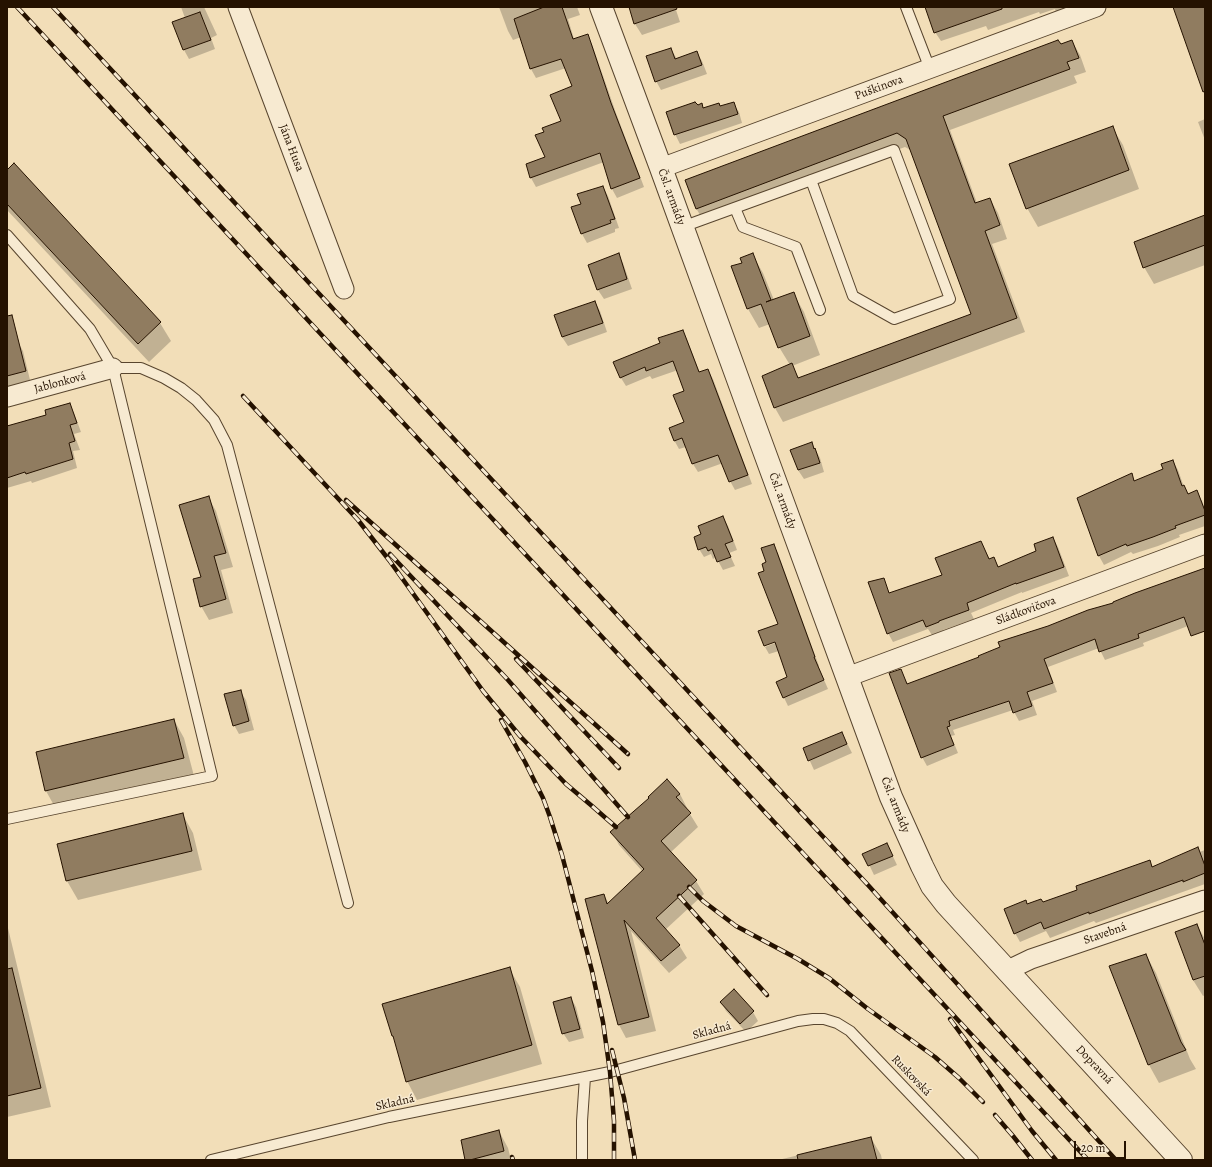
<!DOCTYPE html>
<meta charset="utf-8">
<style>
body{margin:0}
#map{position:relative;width:1212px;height:1167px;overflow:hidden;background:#f2deb8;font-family:Alegreya,serif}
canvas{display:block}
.frame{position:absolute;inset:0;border:8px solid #251200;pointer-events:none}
.scale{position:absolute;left:1074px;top:1141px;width:52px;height:18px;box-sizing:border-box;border:2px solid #251200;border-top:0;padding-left:5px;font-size:12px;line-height:14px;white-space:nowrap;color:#251200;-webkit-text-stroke:3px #f7ead1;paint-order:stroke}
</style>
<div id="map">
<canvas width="1212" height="1167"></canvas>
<div class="frame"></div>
<div class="scale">20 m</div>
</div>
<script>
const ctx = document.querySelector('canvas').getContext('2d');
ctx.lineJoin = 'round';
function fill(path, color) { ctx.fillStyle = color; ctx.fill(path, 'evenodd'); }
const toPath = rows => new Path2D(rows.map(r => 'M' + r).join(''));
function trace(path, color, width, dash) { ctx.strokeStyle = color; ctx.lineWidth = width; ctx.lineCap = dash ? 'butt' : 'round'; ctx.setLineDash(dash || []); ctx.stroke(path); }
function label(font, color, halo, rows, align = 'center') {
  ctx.font = font + ' Alegreya,serif'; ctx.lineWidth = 3; ctx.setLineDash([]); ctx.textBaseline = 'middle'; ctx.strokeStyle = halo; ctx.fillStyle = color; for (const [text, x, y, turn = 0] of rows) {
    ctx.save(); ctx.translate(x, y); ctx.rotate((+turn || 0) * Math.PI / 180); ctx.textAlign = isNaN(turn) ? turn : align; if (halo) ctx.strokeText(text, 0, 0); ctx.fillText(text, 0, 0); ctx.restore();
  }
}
fill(toPath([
 [181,7,204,7,217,35,211,38,215,49,189,59,184,50,173,23,185,18],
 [499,7,577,7,580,15,568,19,574,39,587,35,592,44,616,113,644,187,617,198,612,189,604,162,536,187,531,178,527,165,546,158,545,132,562,122,573,87,566,68,536,78,531,69,521,37,513,40,508,31],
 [630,7,675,7,680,22,642,35,635,24],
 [926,7,1069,7,1056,12,1055,9,1040,14,1039,12,988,30,986,26,941,41,935,32],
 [1072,41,1080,55,1086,72,1074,76,1077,83,950,130,977,203,990,199,998,213,1007,239,992,244,1025,332,783,422,775,408,764,376,790,365,779,347,770,324,759,328,748,309,732,267,743,263,752,254,763,273,774,300,793,293,804,312,820,355,792,366,799,378,973,315,912,151,905,147,704,222,696,208],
 [671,49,677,59,696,52,702,61,707,74,661,90,656,81],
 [733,103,739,112,742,123,680,144,675,134,697,106,701,105,704,108,720,107],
 [1205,119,1205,140,1198,122],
 [1112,127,1123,145,1139,189,1038,227,1027,208],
 [7,172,160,323,171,341,149,362,7,210],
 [603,187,608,196,619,228,615,229,615,232,587,243,582,234,573,208,582,204],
 [1205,216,1205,265,1154,284,1144,267],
 [618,254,623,263,632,289,604,299,598,290,590,265],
 [595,302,600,311,607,332,568,346,562,337,555,316],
 [7,323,23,351,30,380,7,387],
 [683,331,687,339,700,373,708,370,713,379,752,484,735,490,730,481,723,463,698,472,693,464,686,447,679,449,674,440,685,423,685,391,678,370,652,379,650,376,626,386,621,378,614,362,661,343],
 [69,404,74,413,81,432,74,434,80,450,73,451,77,468,32,483,31,481,7,488,7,451,47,415],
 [812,443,820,458,824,472,804,479,798,470,791,451],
 [1173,461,1178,470,1184,487,1188,495,1197,492,1202,501,1205,509,1205,526,1179,535,1180,537,1158,546,1133,554,1131,552,1104,565,1099,556,1078,499,1131,475,1135,481,1164,470],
 [208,497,216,511,233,567,221,570,233,613,209,620,201,606,202,578],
 [723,517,728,526,737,550,729,553,735,566,723,570,716,557,713,559,711,554,704,557,699,549,702,535],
 [1053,538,1058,547,1069,576,1022,593,1022,592,971,613,974,619,943,630,943,631,932,635,928,629,893,642,888,633,883,579,890,594,943,575,981,542,990,560,994,559,999,567,1037,551],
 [773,545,778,553,819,666,818,666,828,689,788,706,777,683,788,678,779,651,769,654,765,647,780,641,779,624,766,571,767,563],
 [1205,568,1205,625,1188,626,1143,643,1144,646,1105,660,1099,648,1048,667,1057,692,1032,701,1037,715,1019,721,1013,710,953,730,955,735,951,736,958,753,927,766,922,757,900,670,908,684,980,658,1048,627,1114,604],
 [240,691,246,700,254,730,239,734,234,725],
 [174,720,184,738,194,776,56,809,46,791],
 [842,733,852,753,814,770,804,748],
 [667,781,680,794,687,808,686,809,690,814,698,827,671,852,696,881,704,894,665,930,679,945,687,958,669,973,631,931,656,1031,626,1038,619,1025,587,900,604,895,609,904,643,872,619,845,612,832,650,798],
 [183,815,193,833,202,870,78,900,67,881,58,845],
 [887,844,897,865,874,875,864,854],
 [1205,850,1205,884,1096,923,1094,921,1050,938,1046,931,1020,942,1015,933,1025,901,1028,905,1043,903,1079,890,1149,861,1153,868],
 [7,924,51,1107,7,1117],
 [1197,925,1205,939,1205,995,1203,996,1193,980],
 [1146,955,1156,973,1190,1059,1196,1069,1159,1083,1149,1065,1110,967],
 [509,968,520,987,542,1064,417,1100,407,1081],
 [571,998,576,1007,584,1038,569,1042,563,1033],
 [721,1002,753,1012,758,1021,746,1032,726,1011],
 [499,1131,508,1148,511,1160,467,1160],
 [871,1138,881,1155,882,1160,778,1160]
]), '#0003');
const building = toPath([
 [544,7,562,7,573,39,588,34,611,103,640,178,611,189,600,153,530,178,526,164,545,157,535,135,544,132,542,128,561,121,550,95,572,86,561,59,530,69,514,19,544,7],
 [629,7,676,7,677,9,634,24,629,7],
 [925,7,1002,7,1002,9,934,33,925,7],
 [1173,7,1205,7,1205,91,1203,92,1173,7],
 [200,12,211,40,183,50,172,22,200,12],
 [1058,40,1061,44,1072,40,1079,58,1067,62,1070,69,943,116,975,203,990,198,1000,225,985,231,1017,318,774,408,762,376,792,363,798,378,971,314,906,139,897,133,696,209,685,180,1058,40],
 [671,48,675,59,697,51,702,65,655,82,646,56,671,48],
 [695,102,698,105,702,103,703,108,719,103,720,106,734,102,738,114,674,135,666,112,695,102],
 [1113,126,1129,170,1026,209,1009,164,1113,126],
 [14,163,161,322,138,344,7,204,7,170,14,163],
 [603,186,615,219,610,220,611,223,581,234,571,207,581,204,577,194,603,186],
 [1205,215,1205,245,1143,268,1134,242,1205,215],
 [619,253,627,279,597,290,588,265,619,253],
 [753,253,771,300,766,302,794,292,810,336,778,348,761,304,747,309,731,266,742,263,740,258,753,253],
 [595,301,603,323,562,337,554,315,595,301],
 [12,315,26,371,7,376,7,316,12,315],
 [683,330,699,372,708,369,748,475,729,482,718,455,692,464,682,438,674,441,669,428,684,422,673,395,684,391,673,361,646,371,645,367,620,378,613,362,660,343,658,338,683,330],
 [70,403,77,423,70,425,75,441,69,443,73,459,26,474,25,472,7,478,7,426,46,415,45,410,70,403],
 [812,442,814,449,815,448,820,463,798,470,790,450,812,442],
 [1173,460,1182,486,1184,485,1188,494,1197,490,1205,511,1205,515,1175,526,1176,528,1153,537,1127,546,1126,544,1098,556,1077,498,1132,473,1134,481,1163,469,1161,464,1173,460],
 [209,496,226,553,214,556,226,599,200,607,193,579,201,577,179,505,209,496],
 [723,516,733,541,725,544,731,557,717,562,712,549,708,551,706,547,698,550,694,537,701,534,698,526,723,516],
 [1053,537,1064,567,1016,584,1016,583,967,603,969,610,939,621,939,622,926,627,923,620,887,634,868,582,884,578,889,593,942,575,935,558,981,541,989,559,994,557,998,567,1036,551,1034,544,1053,537],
 [774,544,815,657,814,657,824,680,783,698,776,682,787,677,775,642,764,646,758,631,778,624,758,573,764,571,762,564,766,562,761,548,774,544],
 [1205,568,1205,631,1191,636,1184,617,1138,634,1139,638,1099,652,1095,639,1044,659,1053,683,1027,692,1032,706,1013,713,1009,701,949,721,950,726,947,727,954,745,921,758,889,673,901,669,907,684,979,657,978,656,1000,647,998,642,1048,626,1088,610,1113,603,1113,602,1135,593,1205,568],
 [241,690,249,721,233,726,224,694,241,690],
 [174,719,184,758,45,791,36,752,174,719],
 [842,732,847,744,808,761,803,748,842,732],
 [667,779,680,794,676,797,691,813,661,841,697,880,656,918,680,945,661,961,624,920,649,1017,618,1025,585,899,604,894,607,904,644,869,610,832,649,798,648,797,667,779],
 [183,813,192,851,66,881,57,844,183,813],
 [887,843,893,856,868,866,862,854,887,843],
 [1198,847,1205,866,1205,873,1183,882,1183,880,1089,914,1089,912,1044,929,1041,922,1014,934,1004,909,1026,900,1027,904,1041,899,1043,902,1077,890,1076,886,1102,877,1150,860,1152,867,1198,847],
 [1197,924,1205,945,1205,976,1193,980,1175,932,1197,924],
 [1146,954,1181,1042,1186,1050,1148,1065,1109,966,1146,954],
 [510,967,532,1045,406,1082,393,1036,392,1036,382,1004,510,967],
 [12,968,41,1088,7,1096,7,969,12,968],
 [734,989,754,1011,740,1024,720,1002,734,989],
 [571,997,580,1029,562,1034,553,1002,571,997],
 [499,1130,504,1151,470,1160,465,1160,461,1140,499,1130],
 [871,1137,877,1160,798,1160,797,1155,871,1137]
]);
fill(building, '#907c60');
trace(building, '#251200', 1);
const service = toPath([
 [906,7,930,69],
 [735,208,743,227,796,247,820,310],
 [682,227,894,150,950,299,894,319,853,296,811,180],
 [7,235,90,329,113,368,212,776,7,819],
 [113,368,141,368,164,378,181,388,196,400,214,420,227,445,348,903],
 [211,1160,389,1117,610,1072,798,1021,813,1019,824,1019,837,1023,850,1031,973,1160],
 [582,1160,582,1121,585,1077]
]);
const minor = toPath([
 [238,7,344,289],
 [661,168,1096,7],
 [7,397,113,368],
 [847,677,1205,544],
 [1006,971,1031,959,1205,900]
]);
const tertiary = toPath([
 [601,7,661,168,752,418,891,797,922,866,932,886,946,904,1181,1160]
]);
trace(service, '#58452e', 12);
trace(minor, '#58452e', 21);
trace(tertiary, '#58452e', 24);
trace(service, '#f7ead1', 10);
trace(minor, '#f7ead1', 19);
trace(tertiary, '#f7ead1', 22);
const rail = toPath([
 [17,7,1088,1160],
 [53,7,868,885,1116,1160],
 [243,396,358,520,389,560,483,691,520,736,566,784,592,806,616,827],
 [346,500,628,754],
 [390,554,508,680,628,817],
 [516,659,619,768],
 [501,720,525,762,543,798,550,817,562,855,592,971,603,1022,610,1072,614,1121,614,1160],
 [689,887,703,901,736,926,798,959,829,978,868,1009,935,1057,959,1078,983,1102],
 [679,896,767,995],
 [950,1019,1032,1131,1056,1160],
 [612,1050,624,1098,635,1160],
 [995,1115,1013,1136,1032,1160],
 [512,1157,513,1160]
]);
trace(rail, '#251200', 4.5);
trace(rail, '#f7ead1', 3, [9]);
label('12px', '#251200', '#f7ead1', [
 ["Puškinova",879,88,-20],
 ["Jána Husa",291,148,69],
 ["Čsl. armády",671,197,70],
 ["Jablonková",60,383,-15],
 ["Čsl. armády",782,501,70],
 ["Sládkovičova",1026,611,-20],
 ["Čsl. armády",895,805,68],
 ["Stavebná",1105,934,-19],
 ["Skladná",712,1031,-15],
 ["Dopravná",1094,1065,47],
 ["Ruskovská",911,1076,46],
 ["Skladná",395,1103,-13]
]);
</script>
